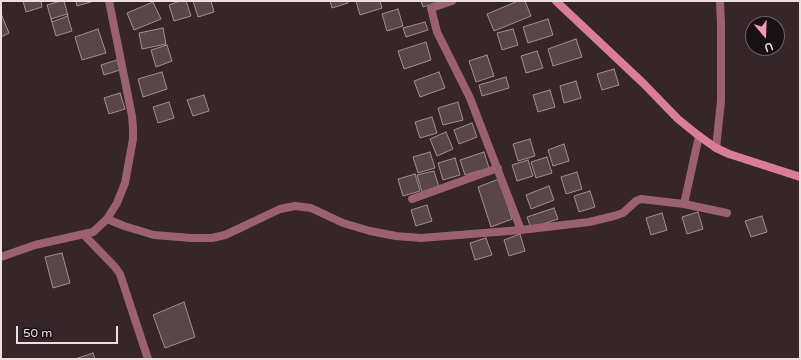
<!DOCTYPE html>
<style>
body{margin:0}
#map{position:relative;width:801px;height:360px;overflow:hidden;background:#362529;font-family:"Varela Round",sans-serif}
canvas{display:block}
.frame{position:absolute;inset:0;border:2px solid #ebdfe2;pointer-events:none}
.north{position:absolute;left:745px;top:16px;width:40px;height:40px;box-sizing:border-box;background:#181012;border:1px solid #6c6365;border-radius:50%;rotate:161deg;font-size:11px;font-weight:700;line-height:16px;text-align:center;color:#ebdfe2}
.north::after{content:'';display:block;margin:auto;width:14px;height:18px;background:#f19ab1;clip-path:polygon(50% 0,100% 100%,50% 72%,0 100%)}
.scale{position:absolute;left:16px;top:326px;width:102px;height:18px;box-sizing:border-box;border:2px solid #ebdfe2;border-top:0;padding-left:5px;font-size:12px;line-height:14px;white-space:nowrap;color:#ebdfe2;-webkit-text-stroke:3px #181012;paint-order:stroke}
</style>
<div id="map">
<canvas width="801" height="360"></canvas>
<div class="frame"></div>
<div class="north">U</div>
<div class="scale">50 m</div>
</div>
<script>
const ctx = document.querySelector('canvas').getContext('2d');
ctx.lineJoin = 'round';
function fill(path, color) { ctx.fillStyle = color; ctx.fill(path, 'evenodd'); }
const toPath = rows => new Path2D(rows.map(r => 'M' + r).join(''));
function trace(path, color, width, dash) { ctx.strokeStyle = color; ctx.lineWidth = width; ctx.lineCap = dash ? 'butt' : 'round'; ctx.setLineDash(dash || []); ctx.stroke(path); }
const building = toPath([
 [23,1,41,1,42,7,26,12,23,1],
 [61,1,64,1,68,16,52,22,47,5,61,1],
 [76,1,94,1,77,6,76,1],
 [180,1,186,1,191,16,174,21,169,5,180,1],
 [193,1,211,1,214,12,198,17,193,1],
 [330,1,348,1,348,3,332,8,330,1],
 [356,1,380,1,382,8,360,15,356,1],
 [421,1,438,1,439,2,423,7,421,1],
 [518,1,525,1,531,16,494,31,487,14,518,1],
 [153,2,161,19,134,30,127,13,153,2],
 [398,9,403,26,387,31,382,14,398,9],
 [67,14,72,31,56,36,51,19,67,14],
 [2,16,9,33,1,37,1,17,2,16],
 [548,19,553,35,528,43,523,27,548,19],
 [425,22,428,30,406,37,403,28,425,22],
 [163,28,166,44,142,49,139,33,163,28],
 [98,29,106,53,82,60,75,37,98,29],
 [513,29,518,45,502,50,497,33,513,29],
 [576,39,582,57,553,66,548,49,576,39],
 [426,42,431,60,404,69,398,51,426,42],
 [167,45,172,61,156,67,151,50,167,45],
 [537,51,543,68,526,73,521,56,537,51],
 [487,55,494,76,476,82,469,61,487,55],
 [117,60,120,70,104,75,101,65,117,60],
 [614,69,619,85,602,90,597,74,614,69],
 [162,72,167,89,143,97,138,79,162,72],
 [439,72,445,88,420,97,414,81,439,72],
 [506,77,509,88,482,96,479,85,506,77],
 [576,81,581,98,564,103,560,86,576,81],
 [550,90,555,107,538,112,533,95,550,90],
 [120,93,125,109,109,114,104,98,120,93],
 [204,95,209,111,193,116,187,100,204,95],
 [169,102,174,118,158,123,153,107,169,102],
 [458,102,463,120,443,125,438,108,458,102],
 [432,117,437,133,420,138,415,122,432,117],
 [472,123,477,137,459,144,454,130,472,123],
 [446,132,453,149,437,156,430,139,446,132],
 [530,139,535,156,518,161,513,144,530,139],
 [564,144,569,161,553,166,548,150,564,144],
 [430,152,435,168,418,173,413,157,430,152],
 [484,152,489,168,465,175,460,160,484,152],
 [547,157,552,173,536,178,531,162,547,157],
 [455,158,460,175,443,180,438,163,455,158],
 [528,160,533,176,517,181,512,165,528,160],
 [434,171,439,187,422,192,417,175,434,171],
 [577,172,582,189,566,194,561,177,577,172],
 [415,174,420,191,403,196,398,179,415,174],
 [499,179,512,219,491,227,478,187,499,179],
 [549,186,554,200,531,209,526,195,549,186],
 [590,191,595,207,579,212,574,196,590,191],
 [427,205,432,221,416,226,411,210,427,205],
 [554,208,558,219,531,228,527,217,554,208],
 [698,212,703,229,687,234,682,217,698,212],
 [662,213,667,230,651,235,646,218,662,213],
 [762,216,767,232,751,237,745,221,762,216],
 [520,234,525,251,509,256,504,240,520,234],
 [486,238,492,255,475,260,470,243,486,238],
 [62,253,70,283,53,288,45,257,62,253],
 [184,302,195,337,165,348,153,315,184,302],
 [93,353,95,359,75,359,93,353]
]);
fill(building, '#59454a');
trace(building, '#a38d92', 1);
trace(toPath([
 [452,1,431,8,437,32,470,98,521,230],
 [716,148,721,101,721,24,720,1],
 [412,199,498,168],
 [684,204,699,136],
 [107,219,124,226,154,235,191,238,212,238,225,235,238,229,280,209,295,206,311,208,343,223,370,231,396,236,421,238,521,230,589,222,614,216,623,213,636,201,641,199,684,204,727,213],
 [84,235,115,267,120,274,148,359],
 [1,257,35,245,93,232,107,219,117,203,125,183,133,139,133,128,132,116,109,1]
]), '#9b6170', 8);
trace(toPath([
 [556,1,643,83,678,119,699,136,716,148,729,154,800,177]
]), '#da7e98', 8);
</script>
